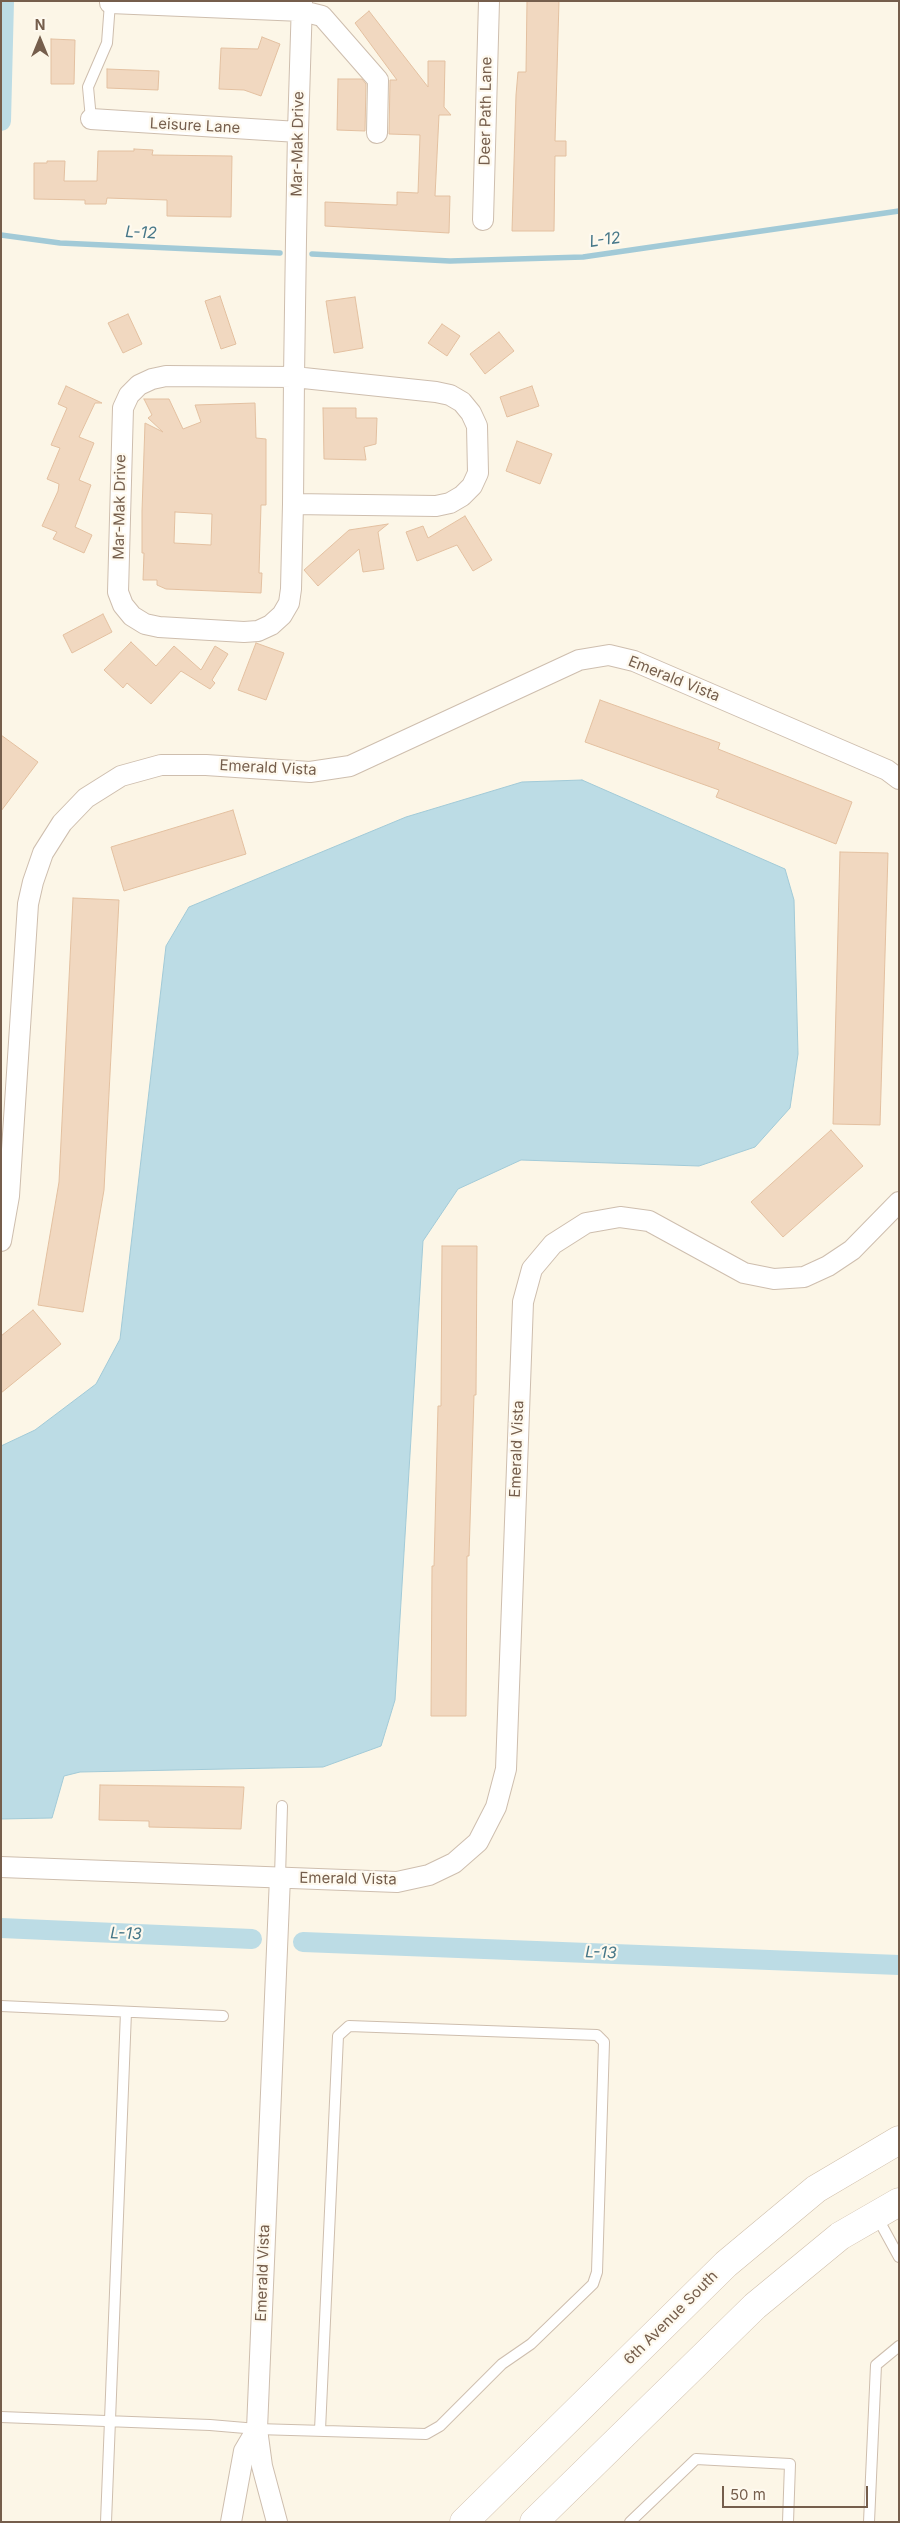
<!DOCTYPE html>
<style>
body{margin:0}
#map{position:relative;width:900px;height:2523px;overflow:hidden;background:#fcf6e7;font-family:Inter,sans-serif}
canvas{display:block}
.frame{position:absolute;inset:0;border:2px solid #755e4c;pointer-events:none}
.north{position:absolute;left:15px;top:15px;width:50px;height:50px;-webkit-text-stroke:4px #fef9ee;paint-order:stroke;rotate:0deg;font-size:14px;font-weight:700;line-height:20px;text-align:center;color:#755e4c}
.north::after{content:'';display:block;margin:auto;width:18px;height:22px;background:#755e4c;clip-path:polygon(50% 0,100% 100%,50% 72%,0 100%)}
.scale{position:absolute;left:722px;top:2486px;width:146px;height:22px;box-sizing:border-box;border:2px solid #755e4c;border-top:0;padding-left:6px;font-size:15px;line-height:18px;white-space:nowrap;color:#755e4c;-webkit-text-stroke:4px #fef9ee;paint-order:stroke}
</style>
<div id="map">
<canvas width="900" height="2523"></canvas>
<div class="frame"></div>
<div class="north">N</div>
<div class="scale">50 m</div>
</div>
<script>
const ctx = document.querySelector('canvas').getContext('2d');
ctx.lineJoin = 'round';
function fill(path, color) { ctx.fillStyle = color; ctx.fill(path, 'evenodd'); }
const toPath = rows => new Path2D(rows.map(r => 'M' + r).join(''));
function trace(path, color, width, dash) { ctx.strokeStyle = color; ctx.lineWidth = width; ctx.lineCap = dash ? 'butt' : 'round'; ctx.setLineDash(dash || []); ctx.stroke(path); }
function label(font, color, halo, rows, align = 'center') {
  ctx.font = font + ' Inter,sans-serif'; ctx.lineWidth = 4.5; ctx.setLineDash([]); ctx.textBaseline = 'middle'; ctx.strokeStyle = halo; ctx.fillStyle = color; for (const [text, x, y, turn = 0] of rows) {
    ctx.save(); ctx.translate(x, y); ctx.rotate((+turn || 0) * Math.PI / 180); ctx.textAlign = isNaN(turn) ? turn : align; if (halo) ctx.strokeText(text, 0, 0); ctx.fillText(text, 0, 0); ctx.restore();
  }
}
const water = toPath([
 [582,780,785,869,794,900,798,1054,790,1108,755,1147,699,1166,521,1160,458,1189,423,1241,395,1700,381,1746,323,1767,80,1772,64,1776,52,1818,1,1819,1,1446,35,1430,96,1384,120,1339,166,946,189,907,406,817,522,782,582,780]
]);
fill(water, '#bcdce5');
trace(water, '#a2cad7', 1);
trace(toPath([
 [1,235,60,243,280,253],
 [312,254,450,261,583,257,899,211]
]), '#a2cad7', 5.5);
trace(toPath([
 [1,121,4,1],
 [1,1928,252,1939],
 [303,1942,899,1965]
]), '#bcdce5', 20);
const building = toPath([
 [527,1,559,1,555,141,566,141,566,156,555,156,554,231,512,231,516,95,518,72,526,72,527,1],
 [369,11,428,87,428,61,445,61,444,107,451,115,439,115,435,196,450,196,449,233,325,226,325,202,397,205,397,192,418,193,420,135,389,134,390,80,397,80,355,23,369,11],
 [262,37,280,44,261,96,244,90,219,89,221,48,258,49,262,37],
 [51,39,75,40,74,84,51,84,51,39],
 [107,69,159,71,158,90,107,88,107,69],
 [338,79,362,79,366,84,365,131,337,130,338,79],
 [134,149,153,150,152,155,232,156,231,217,167,216,167,200,107,198,106,204,85,204,85,200,34,199,34,163,47,163,47,161,65,161,64,181,97,181,98,151,134,151,134,149],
 [220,296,236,344,221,349,205,301,220,296],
 [355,297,363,348,334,353,326,301,355,297],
 [128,314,142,344,123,353,108,323,128,314],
 [442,324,460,336,447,356,428,343,442,324],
 [499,332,514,351,485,374,470,354,499,332],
 [66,386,102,403,95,403,79,437,94,443,79,480,91,485,75,527,92,535,84,553,53,539,57,532,42,526,58,491,59,484,47,479,60,448,51,445,67,408,58,404,66,386],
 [532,386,539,406,507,417,500,397,532,386],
 [144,399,169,399,183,429,201,422,195,405,255,403,256,438,266,439,266,505,261,505,259,573,262,573,261,593,166,589,157,585,157,580,143,580,144,553,142,553,142,511,145,423,163,432,148,418,152,415,144,399],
 [175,512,212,514,211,545,174,543,175,512],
 [323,408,356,408,356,418,377,418,376,444,364,447,366,460,324,459,323,408],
 [517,441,552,454,540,484,506,471,517,441],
 [465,516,492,560,473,571,457,545,417,561,406,532,423,526,428,538,465,516],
 [388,524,378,532,384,569,363,572,359,549,318,586,304,570,349,530,388,524],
 [103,614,112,632,72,653,63,635,103,614],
 [131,642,156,666,174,646,201,670,215,646,228,654,212,680,215,683,210,689,181,671,151,704,127,683,123,688,104,670,131,642],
 [256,643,284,653,266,700,238,690,256,643],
 [600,700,720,743,718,749,852,802,836,844,716,797,719,790,585,742,600,700],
 [1,735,38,762,1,811,1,735],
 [233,810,246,854,124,891,111,847,233,810],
 [840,852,888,853,880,1125,833,1124,840,852],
 [73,898,119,900,104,1190,83,1312,38,1305,59,1182,73,898],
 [831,1130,863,1166,783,1237,751,1202,831,1130],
 [442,1246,477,1246,476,1395,474,1395,469,1556,467,1556,466,1716,431,1716,432,1566,434,1566,438,1406,441,1406,442,1246],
 [33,1310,61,1344,1,1393,1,1336,33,1310],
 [100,1785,244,1787,241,1829,149,1827,149,1821,99,1820,100,1785]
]);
fill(building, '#f1d8c0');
trace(building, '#e3c0a0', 1);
const lane = toPath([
 [91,119,88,87,107,43,110,3],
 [280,1877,282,1806],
 [1,2006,223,2016],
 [876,2215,899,2257],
 [1,2417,210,2425,257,2429,426,2434,440,2426,502,2364,531,2344,593,2284,597,2272,604,2042,597,2035,349,2026,338,2036,320,2430],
 [106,2522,126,2012],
 [630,2522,696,2459,790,2464,788,2522],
 [869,2522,876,2365,899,2346]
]);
const street = toPath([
 [110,3,302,11,322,16,378,80,377,133],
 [91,119,298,132],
 [483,220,489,1],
 [293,504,436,506,450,503,462,496,472,486,478,473,477,426,471,413,462,402,450,395,436,392,294,377,166,376,152,379,139,385,129,395,123,408,118,592,123,605,132,616,145,624,159,627,244,632,258,631,271,625,282,615,289,603,291,589,293,504,294,377,296,240,298,132,302,1],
 [1,1241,9,1196,28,904,33,882,43,853,62,823,86,798,121,776,161,765,206,765,310,772,350,766,579,660,609,655,634,661,887,770,899,779],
 [1,1867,397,1882,429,1875,454,1863,478,1842,496,1807,506,1769,523,1302,532,1269,553,1244,586,1223,620,1217,649,1221,744,1273,774,1279,804,1277,828,1266,852,1250,899,1202],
 [231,2522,244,2451,257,2429],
 [277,2522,262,2466,257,2429,280,1877]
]);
const secondary = toPath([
 [464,2522,726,2264,816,2189,899,2140],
 [534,2522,755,2306,840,2236,899,2202]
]);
trace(lane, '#cebeae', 12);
trace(street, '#cebeae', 22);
trace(secondary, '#d0bfab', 29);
trace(lane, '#fff', 10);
trace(street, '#fff', 20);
trace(secondary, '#fff', 28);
label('15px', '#755e4c', '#fef9ee', [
 ["Deer Path Lane",486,111,-89],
 ["Leisure Lane",195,126,3],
 ["Mar-Mak Drive",298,144,-89],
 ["Mar-Mak Drive",120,507,-89],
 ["Emerald Vista",674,679,22],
 ["Emerald Vista",268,768,3],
 ["Emerald Vista",517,1449,-88],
 ["Emerald Vista",348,1879,1],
 ["Emerald Vista",263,2273,-88],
 ["6th Avenue South",671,2318,-45]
]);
label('italic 16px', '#467788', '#fef9ee', [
 ["L-12",141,233,3],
 ["L-12",605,240,-8],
 ["L-13",126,1934,2],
 ["L-13",601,1953,2]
]);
</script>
